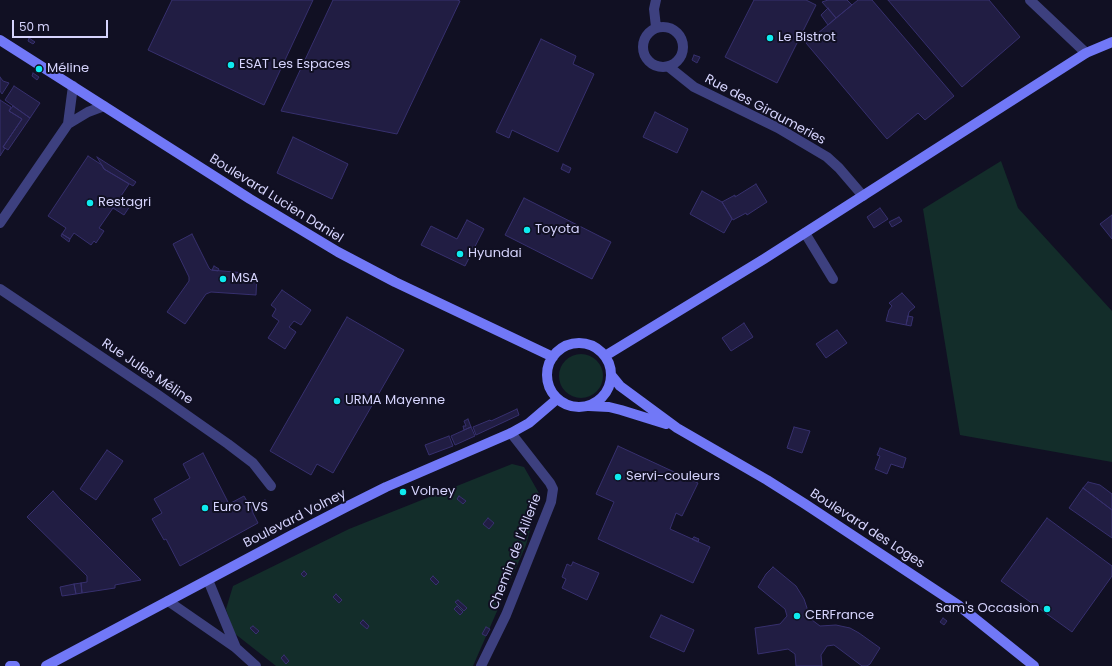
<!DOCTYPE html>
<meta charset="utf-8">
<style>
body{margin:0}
#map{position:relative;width:1112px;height:666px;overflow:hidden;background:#111023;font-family:Poppins,sans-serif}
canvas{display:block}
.scale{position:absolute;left:12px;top:20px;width:96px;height:18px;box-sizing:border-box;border:2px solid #d6d4fd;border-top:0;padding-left:5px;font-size:12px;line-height:14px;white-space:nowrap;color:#d6d4fd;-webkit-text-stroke:3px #111023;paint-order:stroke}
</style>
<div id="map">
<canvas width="1112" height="666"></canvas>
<div class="scale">50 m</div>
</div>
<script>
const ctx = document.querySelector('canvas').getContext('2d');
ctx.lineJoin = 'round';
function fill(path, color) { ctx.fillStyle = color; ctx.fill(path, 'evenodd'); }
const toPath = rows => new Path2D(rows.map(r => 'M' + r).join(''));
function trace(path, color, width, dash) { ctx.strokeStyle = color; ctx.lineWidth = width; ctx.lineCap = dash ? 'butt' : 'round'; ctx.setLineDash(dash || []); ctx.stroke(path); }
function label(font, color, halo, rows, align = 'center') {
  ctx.font = font + ' Poppins,sans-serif'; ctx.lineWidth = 4; ctx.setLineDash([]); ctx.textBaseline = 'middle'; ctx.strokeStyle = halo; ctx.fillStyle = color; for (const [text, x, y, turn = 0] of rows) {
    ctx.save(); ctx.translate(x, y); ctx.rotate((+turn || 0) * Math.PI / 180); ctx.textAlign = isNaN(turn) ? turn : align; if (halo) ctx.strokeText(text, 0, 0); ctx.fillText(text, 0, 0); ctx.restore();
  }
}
fill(toPath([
 [1001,161,1018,208,1112,311,1112,462,960,435,923,209],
 '559 376a22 22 0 1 1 44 0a22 22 0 1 1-44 0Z',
 [512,464,524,467,540,495,526,545,473,666,276,666,234,633,226,609,233,586,349,529]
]), '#132d2a');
const building = toPath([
 [172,0,313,0,264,105,148,50,172,0],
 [333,0,457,0,460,1,397,134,281,111,333,0],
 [754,0,806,0,816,5,777,83,725,57,754,0],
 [828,0,847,0,852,5,836,18,822,2,828,0],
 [858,0,872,0,954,96,925,120,918,113,887,139,806,43,858,0],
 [888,0,989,0,1020,37,962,87,888,0],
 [828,8,836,18,828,25,821,15,828,8],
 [29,38,35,42,33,44,28,41,29,38],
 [541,39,576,56,573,64,594,74,558,152,512,130,509,138,496,132,541,39],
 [694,55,700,57,697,63,692,60,694,55],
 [33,73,39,77,37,80,32,76,33,73],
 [0,77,3,81,9,83,2,94,0,91,0,77],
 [14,86,40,103,30,118,5,100,14,86],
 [0,100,11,107,9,111,22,119,3,147,5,148,0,156,0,100],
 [13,106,30,118,8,150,3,147,22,119,9,111,13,106],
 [655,112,688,129,677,153,643,137,655,112],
 [293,137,348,164,332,199,277,173,293,137],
 [88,156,102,165,104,169,129,184,119,199,130,206,124,215,113,208,99,228,104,231,96,243,94,241,91,245,74,233,70,239,62,234,66,228,48,216,88,156],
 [97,157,136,182,133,186,104,169,97,157],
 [563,164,571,168,569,173,561,169,563,164],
 [756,184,767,202,747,215,746,213,733,220,722,202,735,195,735,197,756,184],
 [702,191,722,202,732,219,724,233,690,214,702,191],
 [524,198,611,242,592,279,505,235,524,198],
 [880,208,888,219,874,228,867,217,880,208],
 [1112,215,1112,239,1100,224,1112,215],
 [899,217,902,221,892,227,889,222,899,217],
 [467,220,484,229,465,266,421,245,431,226,457,239,467,220],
 [62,234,70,239,69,242,61,236,62,234],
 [192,234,209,268,211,270,257,274,256,295,211,292,206,294,185,324,167,312,189,281,189,277,173,244,192,234],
 [214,266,219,269,218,271,212,270,214,266],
 [282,290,311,310,301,325,294,321,289,327,296,332,285,349,268,338,279,321,272,316,276,309,271,305,282,290],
 [902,293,915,307,909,312,906,325,886,321,889,310,892,306,889,303,902,293],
 [908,316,913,317,911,326,906,325,908,316],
 [347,317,404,350,333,473,317,464,311,475,270,451,347,317],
 [744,323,753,337,731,351,722,338,744,323],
 [837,330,847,343,826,358,816,344,837,330],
 [517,409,519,415,476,435,473,427,490,420,491,421,517,409],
 [468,419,471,427,464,430,463,426,466,426,464,421,468,419],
 [471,427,475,436,455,445,451,436,471,427],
 [794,427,810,431,802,453,787,448,794,427],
 [449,436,453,446,429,455,425,445,449,436],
 [618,446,698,483,682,516,676,513,670,529,710,547,693,583,598,539,614,502,596,494,618,446],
 [880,448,906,458,903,468,891,464,887,474,875,469,880,456,877,455,880,448],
 [107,450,123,461,96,500,80,489,107,450],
 [203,453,229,504,244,496,248,503,251,504,253,513,258,523,180,566,166,539,164,540,152,519,162,513,154,499,190,478,183,464,203,453],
 [1088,482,1100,485,1112,494,1112,510,1083,488,1088,482],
 [1083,488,1112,510,1112,538,1069,508,1083,488],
 [53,491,61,500,141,580,115,585,115,588,82,593,81,583,87,582,87,576,27,517,53,491],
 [459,496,466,501,463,504,457,499,459,496],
 [265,500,268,506,265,507,262,502,265,500],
 [488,518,494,523,489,529,483,524,488,518],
 [1047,518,1112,566,1112,576,1072,632,1001,581,1047,518],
 [694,537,699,539,698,542,692,539,694,537],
 [513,547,519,553,516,556,510,550,513,547],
 [573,562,599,573,587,600,562,588,566,579,562,577,567,564,571,566,573,562],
 [773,567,796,586,804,599,807,608,808,617,820,626,836,625,850,628,859,633,880,648,870,664,867,666,862,666,834,645,827,646,821,655,822,666,796,666,795,654,788,649,758,654,755,628,780,624,787,616,785,609,758,587,766,574,773,567],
 [304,571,307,574,304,577,301,574,304,571],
 [433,576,439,582,436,585,430,579,433,576],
 [81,583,82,593,76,594,74,584,81,583],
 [74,584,76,594,62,596,60,587,74,584],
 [336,594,342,600,339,603,333,597,336,594],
 [458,600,467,608,464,611,455,602,458,600],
 [457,606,463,612,460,615,454,609,457,606],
 [661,615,694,630,684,652,650,637,661,615],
 [943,618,947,621,944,625,940,622,943,618],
 [363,620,369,626,367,629,360,623,363,620],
 [253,626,259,631,256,634,250,628,253,626],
 [486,627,490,629,486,636,482,634,486,627],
 [284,655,289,661,286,664,281,658,284,655]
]);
fill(building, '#211d43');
trace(building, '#37306e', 1);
trace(toPath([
 [656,0,654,9,656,27],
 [1030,0,1086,53],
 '643 47a20 20 0 1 1 40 0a20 20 0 1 1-40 0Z',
 [669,67,694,87,778,128,827,157,839,168,863,196],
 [68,124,88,112,104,106],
 [0,223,68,124,73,86],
 [805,233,833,279],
 [0,289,158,395,228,444,253,463,271,486],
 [208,580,236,648],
 [168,601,236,648,256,666],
 [481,666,506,615,551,502,553,489,550,483,511,433]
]), '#3d407f', 10);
trace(toPath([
 [0,40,250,199,338,252,395,282,553,357],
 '547 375a32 32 0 1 1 64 0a32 32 0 1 1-64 0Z',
 [605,356,764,259,1086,53,1112,42],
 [611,375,620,386,677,428,767,480,805,504,958,605,1034,666],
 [589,406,609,407,621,410,666,424],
 [10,666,15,666],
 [46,666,292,535,348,506,386,487,511,433,529,423,557,399]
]), '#7178f7', 10);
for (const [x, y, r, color] of [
 [770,38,4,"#0eebef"],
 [231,65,4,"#0eebef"],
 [39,69,4,"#0eebef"],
 [90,203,4,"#0eebef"],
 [527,230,4,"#0eebef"],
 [460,254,4,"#0eebef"],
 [223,279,4,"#0eebef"],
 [337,401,4,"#0eebef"],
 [618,477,4,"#0eebef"],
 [403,492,4,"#0eebef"],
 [205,508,4,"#0eebef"],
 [1047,609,4,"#0eebef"],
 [797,616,4,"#0eebef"]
]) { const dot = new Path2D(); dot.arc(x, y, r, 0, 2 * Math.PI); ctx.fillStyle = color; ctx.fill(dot); trace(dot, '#111023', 1.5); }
label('13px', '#d6d4fd', '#111023', [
 ["Le Bistrot",778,38],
 ["ESAT Les Espaces",239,65],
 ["Méline",47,69],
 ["Restagri",98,203],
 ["Toyota",535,230],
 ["Hyundai",468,254],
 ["MSA",231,279],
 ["URMA Mayenne",345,401],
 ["Servi-couleurs",626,477],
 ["Volney",411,492],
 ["Euro TVS",213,508],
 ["Sam's Occasion",1039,609,"right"],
 ["CERFrance",805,616]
], 'left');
label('13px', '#d6d4fd', '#111023', [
 ["Rue des Giraumeries",765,110,28],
 ["Boulevard Lucien Daniel",276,199,32],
 ["Rue Jules Méline",147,372,34],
 ["Boulevard Volney",295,519,-27],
 ["Boulevard des Loges",867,529,33],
 ["Chemin de l'Aillerie",516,552,-69]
]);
</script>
